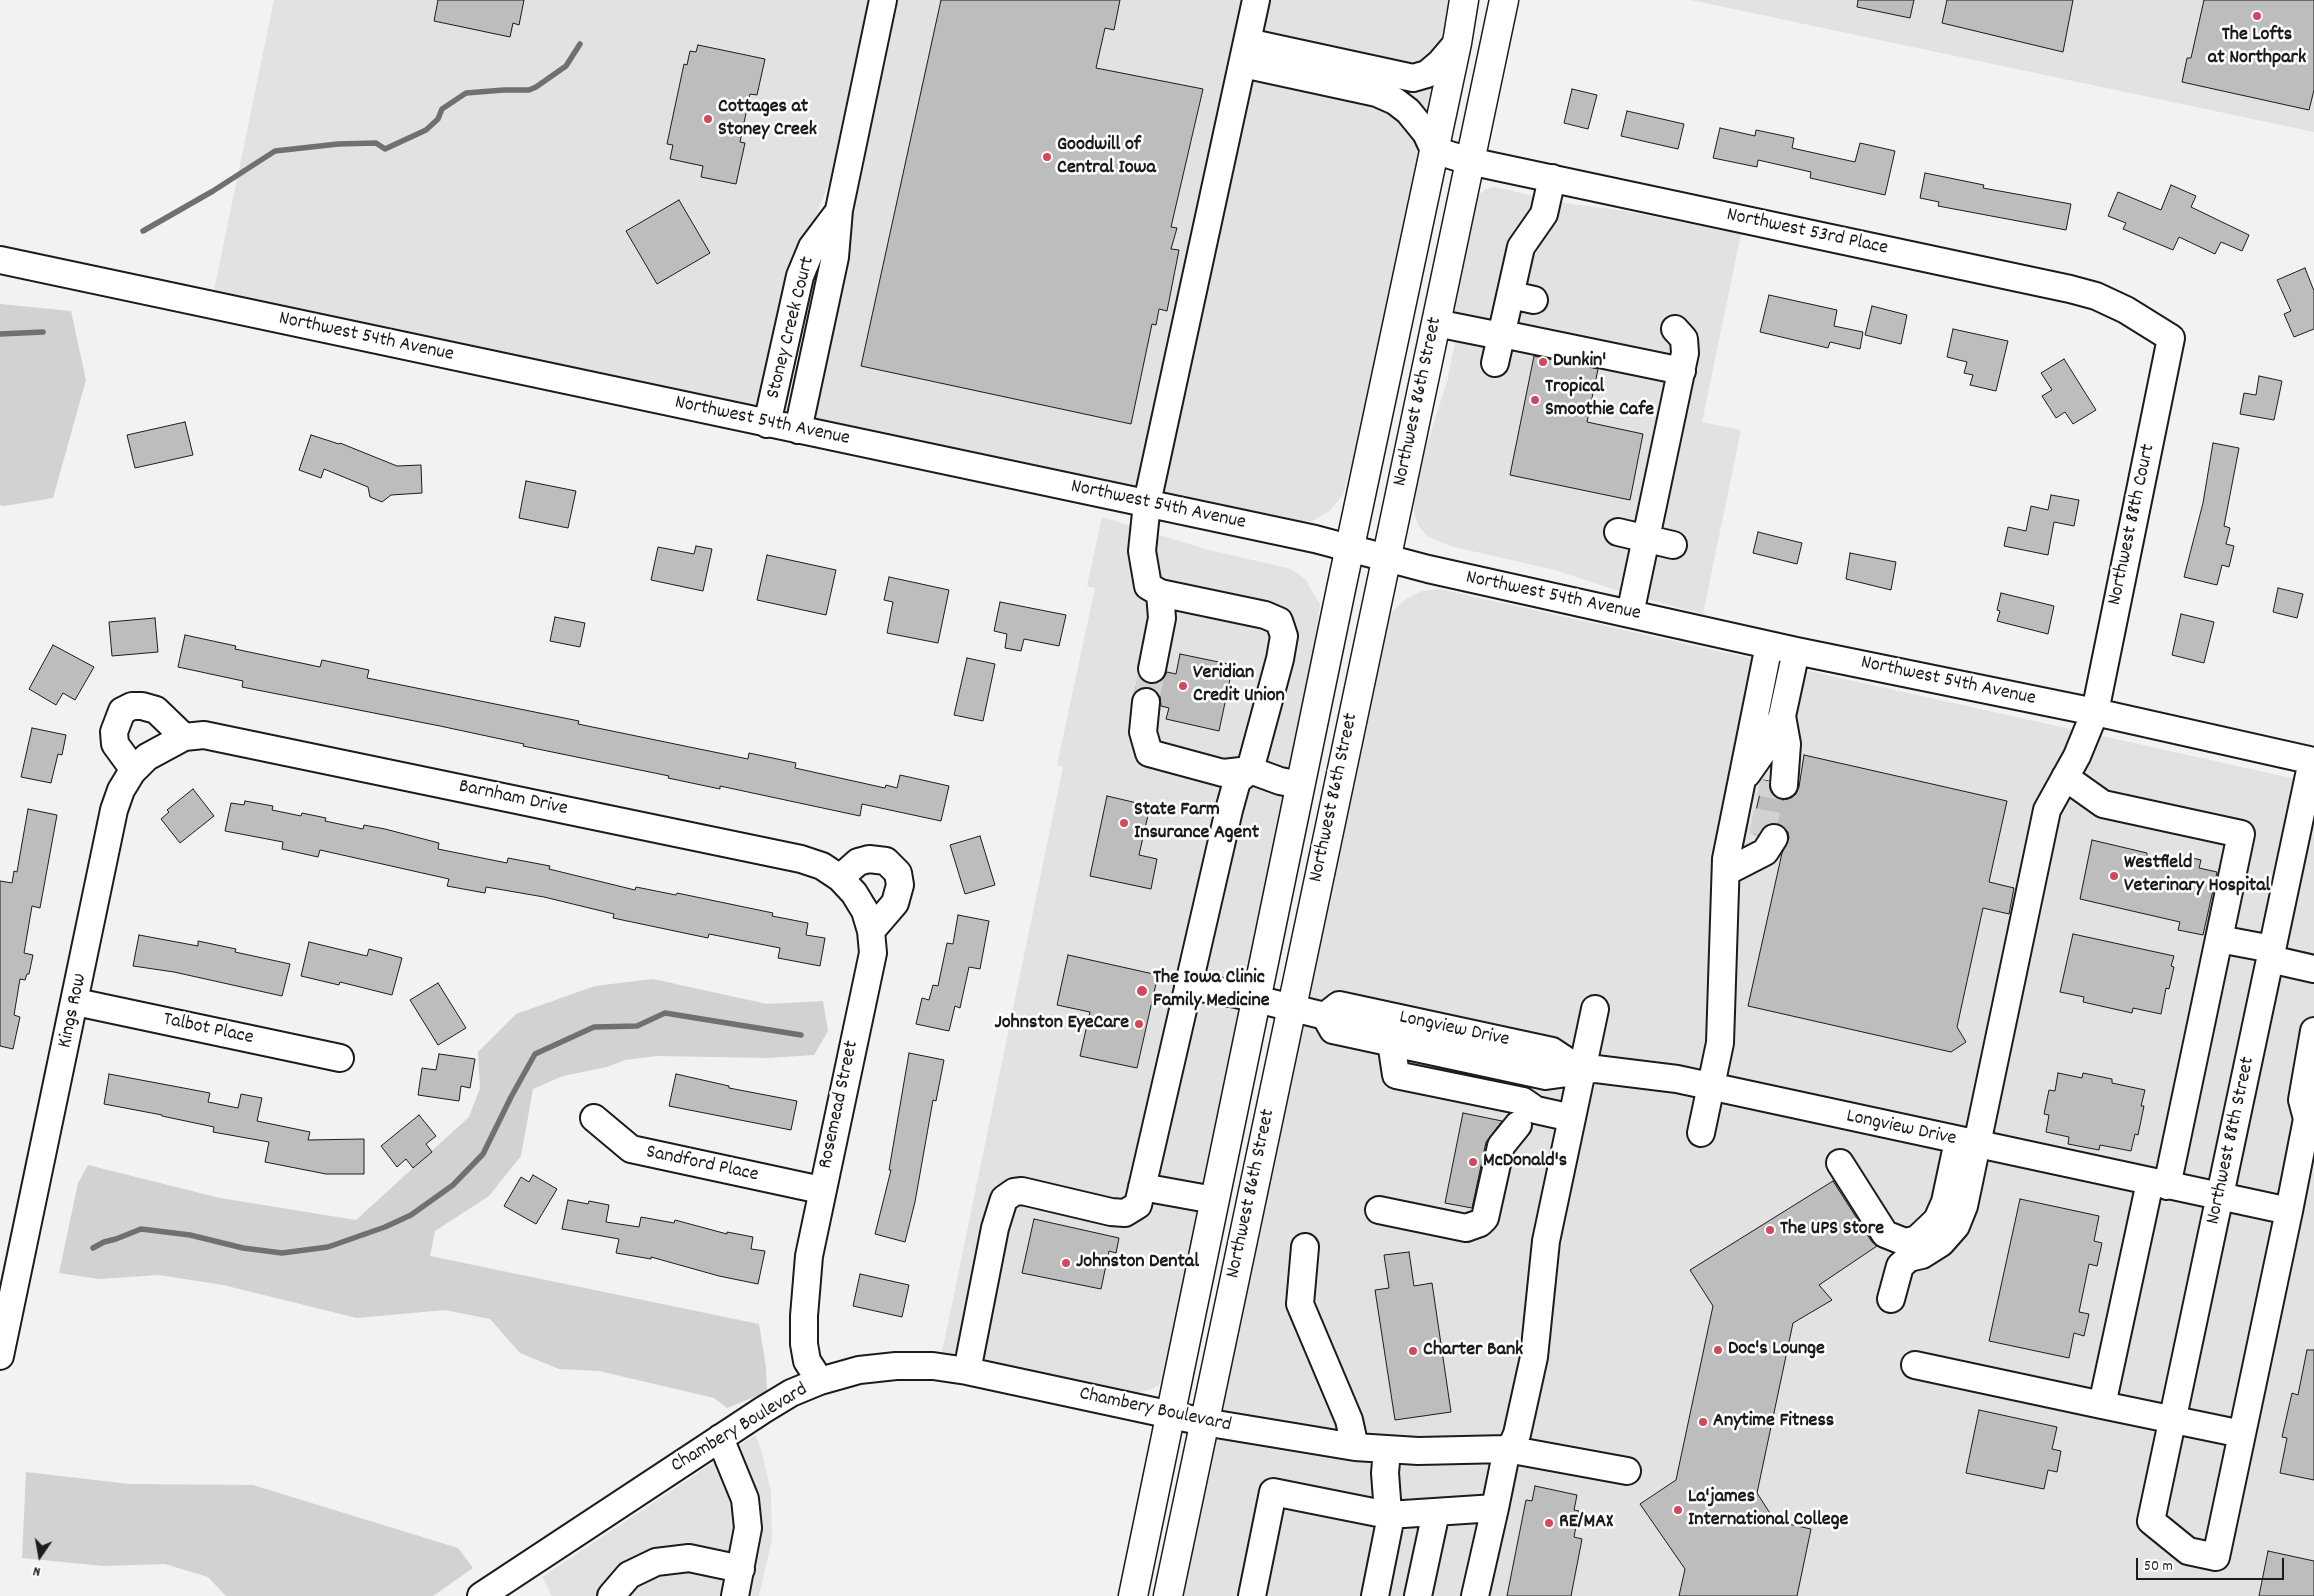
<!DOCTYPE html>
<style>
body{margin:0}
#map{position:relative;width:2314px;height:1596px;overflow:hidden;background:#f2f2f2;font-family:Dekko,sans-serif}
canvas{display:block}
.north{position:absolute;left:15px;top:1531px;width:50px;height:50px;-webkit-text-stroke:4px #fff;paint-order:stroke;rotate:192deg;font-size:14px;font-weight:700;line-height:20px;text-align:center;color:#1c1c1c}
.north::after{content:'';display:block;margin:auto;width:18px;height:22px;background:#1c1c1c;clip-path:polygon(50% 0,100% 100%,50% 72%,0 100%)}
.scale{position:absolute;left:2136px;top:1558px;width:148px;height:22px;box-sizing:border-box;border:2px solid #1c1c1c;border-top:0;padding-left:6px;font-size:15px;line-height:18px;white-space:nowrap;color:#1c1c1c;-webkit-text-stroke:4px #fff;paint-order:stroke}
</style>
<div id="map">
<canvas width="2314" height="1596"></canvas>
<div class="north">N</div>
<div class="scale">50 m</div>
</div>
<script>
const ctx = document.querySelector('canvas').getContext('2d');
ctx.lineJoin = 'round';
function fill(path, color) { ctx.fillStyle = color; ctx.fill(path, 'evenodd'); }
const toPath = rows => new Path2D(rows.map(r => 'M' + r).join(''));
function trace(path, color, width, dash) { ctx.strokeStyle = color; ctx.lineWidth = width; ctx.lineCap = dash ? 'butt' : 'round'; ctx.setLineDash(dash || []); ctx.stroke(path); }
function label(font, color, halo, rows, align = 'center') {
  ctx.font = font + ' Dekko,sans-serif'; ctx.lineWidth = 5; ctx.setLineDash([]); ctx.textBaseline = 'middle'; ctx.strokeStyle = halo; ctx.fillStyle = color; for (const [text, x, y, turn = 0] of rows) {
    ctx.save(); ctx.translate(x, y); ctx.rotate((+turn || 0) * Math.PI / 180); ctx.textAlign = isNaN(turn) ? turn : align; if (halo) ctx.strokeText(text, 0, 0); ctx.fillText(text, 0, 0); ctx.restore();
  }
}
fill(toPath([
 [274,0,869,0,831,178,809,234,762,401,750,408,213,295],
 [898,0,1452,0,1361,430,1343,495,1330,511,1312,521,1292,522,819,422,815,418,812,412,812,400],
 [1691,0,2314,0,2314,132],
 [1494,187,1566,203,1625,211,1741,234,1702,422,1741,430,1703,614,1628,594,1555,570,1450,546,1427,536,1418,525,1414,513,1414,500,1419,470,1447,381,1460,318,1455,314,1452,302,1476,197,1486,189],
 [1102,517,1205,549,1291,569,1305,579,1320,604,1313,658,1166,1375,1160,1384,1152,1389,1136,1393,941,1357,1063,767,1057,765,1095,588,1087,586],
 [1439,589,2314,783,2314,1596,1181,1596,1386,626,1393,611,1406,599,1422,591],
 [755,1435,761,1449,771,1491,772,1540,759,1596,552,1596,542,1577]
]), '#e2e2e2');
fill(toPath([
 [0,304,71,311,86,380,53,498,4,506,0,505],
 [653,979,767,1004,823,1001,828,1031,814,1055,768,1058,657,1056,625,1060,607,1067,563,1076,533,1089,521,1156,489,1196,435,1231,430,1256,759,1324,766,1367,767,1392,727,1408,714,1398,599,1371,559,1369,520,1353,490,1319,445,1310,357,1318,223,1285,159,1275,99,1279,59,1273,78,1183,88,1165,220,1198,356,1220,469,1117,480,1088,478,1052,516,1014,595,986],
 [26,1472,130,1484,253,1485,458,1548,473,1568,433,1596,226,1596,208,1577,165,1564,103,1566,22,1558]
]), '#d2d2d2');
trace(toPath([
 [143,231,213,191,275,151,338,144,376,143,385,149,426,130,438,119,442,109,466,93,504,90,529,90,536,87,566,66,580,44],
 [0,334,43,332],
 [93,1248,104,1242,116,1239,141,1229,190,1235,243,1248,282,1253,328,1247,385,1227,411,1215,453,1185,483,1154,511,1097,535,1054,594,1027,637,1026,665,1013,801,1035]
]), '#707070', 5.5);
const building = toPath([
 [438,0,524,0,519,25,513,23,510,37,434,21,438,0],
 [941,0,1120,0,1114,30,1105,28,1096,68,1203,89,1171,227,1177,228,1171,249,1179,250,1167,311,1159,309,1156,325,1152,324,1131,424,861,366,941,0],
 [1858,0,1914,0,1910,18,1857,7,1858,0],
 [1947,0,2073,0,2063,52,1942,23,1947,0],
 [2204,0,2314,0,2314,90,2309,110,2182,82,2187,58,2191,58,2204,0],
 [698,45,765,59,757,95,750,94,740,142,745,143,736,184,701,177,703,166,670,159,673,145,667,144,684,64,687,65,690,51,696,52,698,45],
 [1572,89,1597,95,1588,129,1564,123,1572,89],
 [1627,111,1684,124,1678,149,1621,136,1627,111],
 [1720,128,1755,136,1756,130,1794,138,1792,148,1855,162,1860,143,1895,151,1885,195,1810,178,1811,172,1758,160,1757,167,1713,158,1720,128],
 [1925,173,1984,185,1983,188,2071,204,2066,230,1938,206,1939,202,1920,198,1925,173],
 [2171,185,2196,196,2191,207,2249,235,2242,251,2221,242,2215,254,2179,237,2173,250,2123,229,2126,223,2108,216,2118,192,2161,210,2171,185],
 [679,200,710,253,657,284,626,231,679,200],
 [2305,268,2314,291,2314,329,2294,337,2284,314,2291,311,2277,280,2305,268],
 [1769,295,1837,310,1834,326,1863,332,1860,349,1830,342,1828,348,1760,332,1769,295],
 [1872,306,1907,315,1901,344,1865,335,1872,306],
 [1953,329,2008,341,1996,391,1970,385,1973,375,1964,373,1967,362,1947,357,1953,329],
 [1534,356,1598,369,1587,422,1643,434,1630,500,1510,475,1534,356],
 [2064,359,2096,410,2073,424,2065,412,2056,418,2042,396,2052,390,2041,373,2064,359],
 [2259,376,2282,381,2274,420,2240,414,2244,393,2256,395,2259,376],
 [185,422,193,455,135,468,127,435,185,422],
 [311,435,339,444,340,443,397,466,421,465,422,493,391,495,382,502,370,497,368,487,324,469,321,478,299,470,311,435],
 [2213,443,2239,448,2224,526,2230,528,2226,544,2234,546,2229,567,2222,565,2217,585,2184,577,2203,503,2213,443],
 [526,481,576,491,568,528,519,518,526,481],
 [2051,495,2079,500,2074,526,2054,522,2048,555,2004,546,2008,527,2026,531,2031,506,2048,510,2051,495],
 [1758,532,1802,543,1797,564,1753,553,1758,532],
 [696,546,712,549,703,591,651,580,658,547,694,554,696,546],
 [1850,553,1896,562,1891,590,1846,579,1850,553],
 [767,555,836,570,826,615,757,600,767,555],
 [889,577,949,590,938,643,887,633,893,602,884,600,889,577],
 [2278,588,2303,594,2297,618,2273,612,2278,588],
 [2001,593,2054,606,2048,634,1997,621,2000,611,1997,610,2001,593],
 [1000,602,1066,615,1059,646,1024,639,1021,651,1005,648,1007,634,994,631,1000,602],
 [2181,614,2214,622,2204,663,2172,655,2181,614],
 [555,617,585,623,580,647,550,641,555,617],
 [155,618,158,652,112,656,109,622,155,618],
 [185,635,236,646,235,649,320,667,322,660,369,670,367,678,579,721,578,724,675,744,748,759,749,753,796,763,795,768,885,788,886,785,897,788,900,775,949,786,941,821,862,804,860,816,720,786,720,789,668,778,669,776,523,746,524,744,440,726,242,687,243,681,178,667,185,635],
 [53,645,94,667,75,700,63,693,56,705,29,689,53,645],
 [1180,654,1233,665,1219,731,1166,719,1169,708,1161,706,1160,696,1155,690,1147,687,1135,692,1139,676,1143,681,1150,684,1157,683,1163,679,1167,672,1176,674,1180,654],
 [967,658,995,664,983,721,954,715,967,658],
 [32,728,66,735,62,755,58,754,51,783,21,777,32,728],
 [1804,755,2007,801,1989,882,2014,888,2009,914,1983,908,1957,1027,1966,1042,1951,1052,1748,1006,1782,853,1789,838,1788,832,1782,826,1775,823,1767,825,1758,835,1751,833,1763,780,1769,781,1770,791,1776,798,1783,800,1791,798,1796,794,1799,787,1804,755],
 [193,789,214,816,180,843,161,819,169,812,167,810,193,789],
 [1107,796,1150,806,1139,855,1157,859,1151,889,1090,876,1107,796],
 [245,801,273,806,272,810,301,816,302,813,326,818,325,821,363,829,364,825,385,829,439,843,438,849,507,863,508,858,550,866,549,869,635,890,636,887,676,895,677,893,773,913,772,916,808,923,806,935,825,938,820,966,778,958,780,948,709,934,708,938,613,918,614,914,544,897,486,887,485,893,447,886,449,879,320,850,318,857,282,849,283,842,225,831,231,803,244,805,245,801],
 [28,809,57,815,40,908,32,906,24,953,33,955,29,974,27,974,25,980,20,979,14,1015,20,1017,13,1049,0,1046,0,881,12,883,14,871,17,872,28,809],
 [980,836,995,885,965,894,950,845,980,836],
 [2092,840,2147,853,2147,856,2181,864,2183,856,2201,860,2199,868,2217,872,2203,935,2178,930,2180,922,2080,899,2092,840],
 [958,915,989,921,980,969,969,967,960,1008,955,1006,949,1031,916,1024,922,998,929,1000,933,985,938,986,947,943,953,944,958,915],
 [2073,934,2174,956,2171,966,2174,967,2169,989,2166,988,2161,1014,2133,1008,2132,1013,2083,1002,2084,997,2060,992,2073,934],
 [139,935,198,946,198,941,236,949,235,952,290,964,282,996,174,972,133,966,139,935],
 [309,942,367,956,369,949,402,958,392,995,340,982,339,985,301,976,309,942],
 [1068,955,1158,975,1137,1068,1080,1056,1090,1012,1057,1005,1068,955],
 [438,983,466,1028,438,1045,410,1000,438,983],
 [909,1053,944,1060,936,1101,933,1100,915,1202,905,1242,875,1234,891,1170,889,1170,909,1053],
 [439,1054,475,1059,470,1088,461,1086,459,1101,418,1095,422,1068,436,1070,439,1054],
 [2058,1073,2082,1078,2083,1073,2112,1079,2112,1083,2145,1090,2141,1106,2144,1106,2138,1135,2135,1134,2131,1151,2100,1145,2099,1150,2068,1144,2069,1137,2046,1132,2049,1115,2044,1114,2049,1090,2055,1091,2058,1073],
 [109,1074,210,1093,208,1102,238,1108,241,1094,262,1098,257,1121,310,1132,308,1140,364,1139,364,1174,326,1174,265,1162,269,1142,213,1132,214,1127,162,1116,162,1115,104,1104,109,1074],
 [676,1074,729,1086,729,1088,797,1101,791,1130,669,1106,676,1074],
 [1463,1113,1502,1121,1486,1142,1472,1208,1445,1203,1463,1113],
 [419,1115,436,1136,426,1144,432,1152,413,1168,406,1159,397,1167,381,1146,419,1115],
 [533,1175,557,1189,536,1224,504,1206,521,1177,529,1182,533,1175],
 [1833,1181,1872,1242,1877,1246,1819,1285,1832,1300,1793,1323,1757,1493,1775,1521,1811,1529,1797,1596,1679,1596,1685,1569,1640,1504,1676,1480,1713,1306,1690,1270,1833,1181],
 [2020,1199,2099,1216,2094,1241,2102,1243,2097,1266,2089,1264,2079,1312,2089,1314,2084,1336,2074,1333,2069,1358,1989,1341,2020,1199],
 [568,1200,588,1204,589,1201,609,1205,606,1222,639,1227,641,1217,674,1223,675,1220,727,1234,727,1232,753,1237,751,1249,765,1251,758,1284,719,1276,651,1257,651,1259,616,1253,619,1239,562,1229,568,1200],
 [1034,1219,1119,1238,1116,1253,1109,1251,1101,1289,1022,1273,1034,1219],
 [1409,1252,1414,1286,1432,1283,1451,1412,1395,1420,1375,1290,1389,1288,1384,1255,1409,1252],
 [860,1274,909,1285,902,1317,853,1306,860,1274],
 [2307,1350,2314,1350,2314,1480,2280,1473,2287,1438,2282,1437,2292,1393,2298,1395,2307,1350],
 [1979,1410,2057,1427,2052,1449,2061,1451,2057,1472,2048,1470,2044,1489,1966,1473,1979,1410],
 [1535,1486,1577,1495,1574,1510,1579,1511,1574,1537,1582,1539,1571,1596,1507,1596,1526,1500,1532,1501,1535,1486],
 [2268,1551,2314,1561,2314,1596,2259,1596,2268,1551]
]);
fill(building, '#bdbdbd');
trace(building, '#1c1c1c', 1);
trace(toPath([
 [1146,702,1152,669],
 [1762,836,1773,782]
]), '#d2d2d2', 26, [26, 13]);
const minor = toPath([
 [1247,42,1413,78,1427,74,1440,63,1457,43],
 [1243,64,1377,93,1395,101,1408,111,1426,133,1434,150,1469,161,2070,289,2096,296,2126,310,2171,338,2095,712,2077,756,2047,810,1964,1206,1956,1226,1941,1243,1922,1255,1909,1258,1900,1266,1891,1299],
 [0,260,1315,539,1428,569,1796,651,2095,712,2314,761],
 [1511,295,1534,300],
 [1436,323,1501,336,1512,336,1682,371],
 [1495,363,1521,247,1544,214,1552,178],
 [767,424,800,276,812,247,839,211],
 [798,430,835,257,839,210,883,0],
 [1618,532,1673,545],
 [1630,614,1685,353,1684,339,1675,329],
 [1152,669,1162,618,1160,593],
 [1146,702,1143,732,1149,753,1223,773,1250,770,1280,781,1300,785],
 [1782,716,1787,744,1784,785],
 [134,770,115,744,114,732,122,711,132,706,142,706,156,710,184,737],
 [1747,774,1773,737,1782,716,1796,651],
 [2065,777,2103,804,2241,834,2167,1186],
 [1726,872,1765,852,1774,838],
 [840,878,858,862,869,859,886,861,898,873,900,885,895,903,871,931],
 [2219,939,2272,949],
 [2270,959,2314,969],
 [1188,986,1236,994,1325,1016,1333,1030,1546,1076,1596,1069,1677,1079,2289,1211,2307,1119,2302,1100,2314,1031],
 [76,1002,340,1058],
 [1325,1016,1339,1005,1552,1051,1582,1071],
 [1391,1042,1396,1075,1523,1101,1536,1110,1572,1118],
 [594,1118,631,1149,821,1190],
 [1701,1133,1720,1043,1726,859,1769,645],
 [1840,1163,1885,1234,1905,1242,1917,1239,1937,1220,1945,1202,1958,1141],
 [2150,1182,2102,1405,2242,1434,2289,1211],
 [1142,1187,1214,1200],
 [1379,1210,1466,1228,1480,1223,1485,1218,1501,1146,1518,1125],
 [1305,1247,1300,1304,1349,1420,1355,1447],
 [0,1356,114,810,121,790,132,772,147,757,184,737,204,735,801,859,822,866,840,878,854,893,865,911,871,931,873,953,809,1256,804,1316,804,1344,807,1361,820,1381],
 [1915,1365,2102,1405],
 [967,1371,995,1228,1004,1199,1014,1192,1022,1191,1111,1212,1125,1213,1138,1205,1229,810,1237,781,1250,770,1280,659,1284,636,1279,621,1265,615,1160,593,1148,586,1142,551,1147,503,1256,0],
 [2242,1434,2216,1557,2188,1551,2151,1521,2312,761],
 [720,1438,745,1499,748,1528,735,1596],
 [481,1596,763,1410,791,1393,820,1381,859,1370,896,1366,933,1366,967,1371,1204,1422,1355,1447,1418,1451,1507,1449,1513,1443,1517,1434,1534,1357,1546,1241,1595,1009],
 [611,1596,629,1575,656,1562,689,1558,741,1569],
 [1252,1596,1273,1492,1388,1515,1495,1508,1507,1449,1627,1471],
 [1375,1596,1389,1526,1385,1473,1387,1450],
 [1418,1596,1436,1512],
 [1475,1596,1495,1508]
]);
const major = toPath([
 [1133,1596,1341,589,1457,43,1464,0],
 [1168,1596,1504,0]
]);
trace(minor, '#1c1c1c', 30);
trace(major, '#1c1c1c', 31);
trace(minor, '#fff', 26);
trace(major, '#fff', 28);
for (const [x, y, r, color] of [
 [2257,16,5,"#d1495b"],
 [708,119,5,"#d1495b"],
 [1047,157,5,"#d1495b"],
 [1543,362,5,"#d1495b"],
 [1535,400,5,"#d1495b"],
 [1183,686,5,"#d1495b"],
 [1124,823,5,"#d1495b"],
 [2114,876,5,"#d1495b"],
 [1142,991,6,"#d1495b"],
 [1139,1024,5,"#d1495b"],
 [1473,1162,5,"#d1495b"],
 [1770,1230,5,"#d1495b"],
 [1066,1263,5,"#d1495b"],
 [1718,1350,5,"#d1495b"],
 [1413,1351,5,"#d1495b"],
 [1703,1422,5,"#d1495b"],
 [1678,1510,5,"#d1495b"],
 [1549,1523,5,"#d1495b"]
]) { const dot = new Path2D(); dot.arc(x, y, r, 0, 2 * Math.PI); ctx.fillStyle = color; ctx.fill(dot); trace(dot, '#fff', 2); }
label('bold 20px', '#1c1c1c', '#fff', [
 ["The Lofts",2257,36,"center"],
 ["at Northpark",2257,59,"center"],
 ["Cottages at",718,108],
 ["Stoney Creek",718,131],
 ["Goodwill of",1057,146],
 ["Central Iowa",1057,169],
 ["Dunkin'",1553,362],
 ["Tropical",1545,388],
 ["Smoothie Cafe",1545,411],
 ["Veridian",1193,674],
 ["Credit Union",1193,697],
 ["State Farm",1134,811],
 ["Insurance Agent",1134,834],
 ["Westfield",2124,864],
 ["Veterinary Hospital",2124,887],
 ["The Iowa Clinic",1153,979],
 ["Family Medicine",1153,1002],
 ["Johnston EyeCare",1129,1024,"right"],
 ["McDonald's",1483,1162],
 ["The UPS Store",1780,1230],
 ["Johnston Dental",1076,1263],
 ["Doc's Lounge",1728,1350],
 ["Charter Bank",1423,1351],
 ["Anytime Fitness",1713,1422],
 ["La'james",1688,1498],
 ["International College",1688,1521],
 ["RE/MAX",1559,1523]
], 'left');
label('20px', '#1c1c1c', '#fff', [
 ["Northwest 53rd Place",1807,233,12],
 ["Stoney Creek Court",792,328,-76],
 ["Northwest 54th Avenue",366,338,12],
 ["Northwest 86th Street",1419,402,-78],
 ["Northwest 54th Avenue",762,422,12],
 ["Northwest 54th Avenue",1158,506,12],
 ["Northwest 88th Court",2133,525,-78],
 ["Northwest 54th Avenue",1553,597,12],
 ["Northwest 54th Avenue",1948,682,12],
 ["Northwest 86th Street",1335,798,-78],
 ["Barnham Drive",513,799,12],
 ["Kings Row",74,1011,-78],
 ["Talbot Place",208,1030,12],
 ["Longview Drive",1454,1030,12],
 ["Rosemead Street",840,1105,-78],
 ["Longview Drive",1901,1129,12],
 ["Northwest 88th Street",2232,1141,-78],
 ["Sandford Place",702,1165,12],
 ["Northwest 86th Street",1252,1194,-78],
 ["Chambery Boulevard",1155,1411,12],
 ["Chambery Boulevard",740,1429,-31]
]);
</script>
